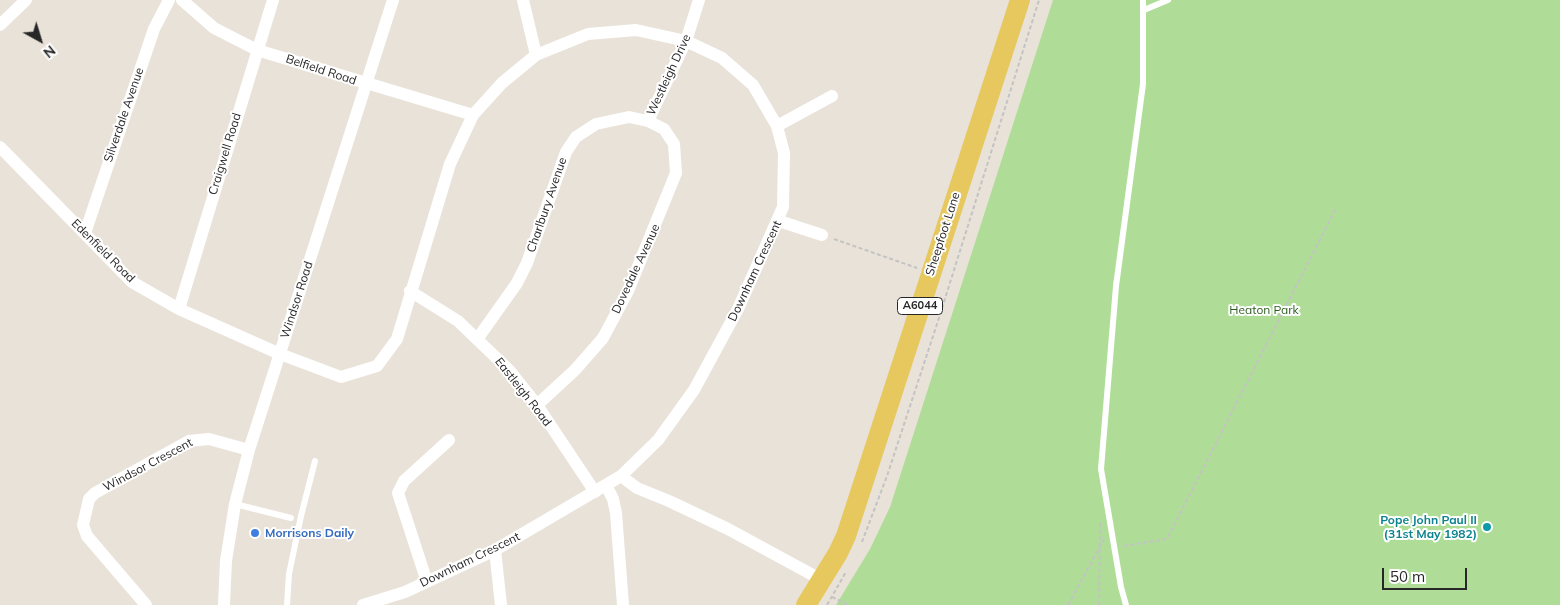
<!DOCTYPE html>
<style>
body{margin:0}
#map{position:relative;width:1560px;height:605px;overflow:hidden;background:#e9e2d8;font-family:Mulish,sans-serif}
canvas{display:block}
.north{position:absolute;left:15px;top:15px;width:50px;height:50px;-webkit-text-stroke:4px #fff;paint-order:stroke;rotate:141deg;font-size:14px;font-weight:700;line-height:20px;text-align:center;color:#272727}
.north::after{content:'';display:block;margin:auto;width:18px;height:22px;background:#272727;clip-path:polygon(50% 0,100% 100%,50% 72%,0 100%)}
.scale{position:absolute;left:1382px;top:568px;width:85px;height:22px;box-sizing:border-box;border:2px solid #272727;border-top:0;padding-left:6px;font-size:15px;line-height:18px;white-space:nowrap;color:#272727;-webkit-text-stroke:4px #fff;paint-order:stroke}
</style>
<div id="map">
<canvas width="1560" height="605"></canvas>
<div class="north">N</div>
<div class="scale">50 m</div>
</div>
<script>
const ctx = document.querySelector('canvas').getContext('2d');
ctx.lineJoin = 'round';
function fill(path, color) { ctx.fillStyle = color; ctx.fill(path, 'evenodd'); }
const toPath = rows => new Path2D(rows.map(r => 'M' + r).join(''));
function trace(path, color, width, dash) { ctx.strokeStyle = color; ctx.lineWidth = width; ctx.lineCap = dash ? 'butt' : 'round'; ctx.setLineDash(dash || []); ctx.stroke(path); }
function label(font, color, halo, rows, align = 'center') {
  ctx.font = font + ' Mulish,sans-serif'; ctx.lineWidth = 4; ctx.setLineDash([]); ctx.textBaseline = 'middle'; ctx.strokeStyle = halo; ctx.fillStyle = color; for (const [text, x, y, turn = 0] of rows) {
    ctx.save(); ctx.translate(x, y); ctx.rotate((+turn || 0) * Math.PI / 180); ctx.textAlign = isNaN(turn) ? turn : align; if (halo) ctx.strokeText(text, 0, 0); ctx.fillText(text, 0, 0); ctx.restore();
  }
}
fill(toPath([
 [1053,0,1560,0,1560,605,836,605,870,549,890,507]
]), '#afdd97');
trace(toPath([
 [834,239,917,268],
 [862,542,887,476,937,324,1039,0],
 [1124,546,1167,539,1336,208],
 [832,597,849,605],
 [827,605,846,572],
 [1068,605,1104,539],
 [1099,605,1100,522]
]), '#c3c3c3', 2, [4, 2.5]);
trace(toPath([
 [1144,10,1168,0],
 [235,504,291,518],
 [287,605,289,574,301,516,315,461],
 [1126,605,1121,587,1101,469,1116,286,1143,84,1143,0]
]), '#fff', 6);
trace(toPath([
 [182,0,214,28,257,50,473,115],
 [523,0,536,55],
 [0,25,26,0],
 [648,121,686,41,699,0],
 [777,126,832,96],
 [0,147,132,282,179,309,280,354,341,377,377,366,397,339,450,164,473,115,502,83,536,55,588,34,636,30,686,41,722,58,753,85,777,126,784,153,783,207,738,309,694,390,658,440,621,476,495,550,405,592,363,605],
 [779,221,822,235],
 [85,233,154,29,169,0],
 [410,291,458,321,509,370,537,405,595,492],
 [179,309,273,0],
 [478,338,517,283,527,263,566,152,576,137,596,124,629,117,648,121,664,129,674,144,676,173,628,291,603,338,575,370,537,405],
 [621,476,637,488,669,501,728,529,822,580],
 [606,485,613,499,616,513,623,605],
 [495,550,501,605],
 [427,582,398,493,404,481,449,440],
 [146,605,87,536,83,525,89,499,95,493,189,441,209,439,249,450],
 [224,605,226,561,235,504,249,450,393,0]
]), '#fff', 12);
trace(toPath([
 [806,605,838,553,846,536,1020,0]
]), '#e7c85f', 20);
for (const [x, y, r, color] of [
 [1487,527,5,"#0f9aa8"],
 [255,533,5,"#3f7fe0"]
]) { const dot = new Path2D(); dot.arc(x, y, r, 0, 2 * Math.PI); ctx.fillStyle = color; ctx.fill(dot); trace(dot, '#fff', 2); }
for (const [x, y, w] of [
 [920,306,45]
]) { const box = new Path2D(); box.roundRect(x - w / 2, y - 8.5, w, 17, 4); ctx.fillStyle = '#fff'; ctx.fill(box); trace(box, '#272727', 1); }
label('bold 11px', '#272727', null, [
 ["A6044",920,306]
]);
label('12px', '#272727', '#fff', [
 ["Belfield Road",321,70,18],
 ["Westleigh Drive",669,75,-65],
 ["Silverdale Avenue",124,115,-71],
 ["Craigwell Road",225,154,-73],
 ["Charlbury Avenue",547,205,-71],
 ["Sheepfoot Lane",943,234,-72],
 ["Edenfield Road",103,251,45],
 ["Dovedale Avenue",636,269,-65],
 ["Downham Crescent",755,271,-65],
 ["Windsor Road",297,300,-72],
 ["Eastleigh Road",523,392,52],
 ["Windsor Crescent",148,465,-28],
 ["Downham Crescent",470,560,-26]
]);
label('12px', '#2a5d1d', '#fff', [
 ["Heaton Park",1264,310]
]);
label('bold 12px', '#0d838f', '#fff', [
 ["Pope John Paul II",1477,520],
 ["(31st May 1982)",1477,534]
], 'right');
label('bold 12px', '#366cbe', '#fff', [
 ["Morrisons Daily",265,533]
], 'left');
</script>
